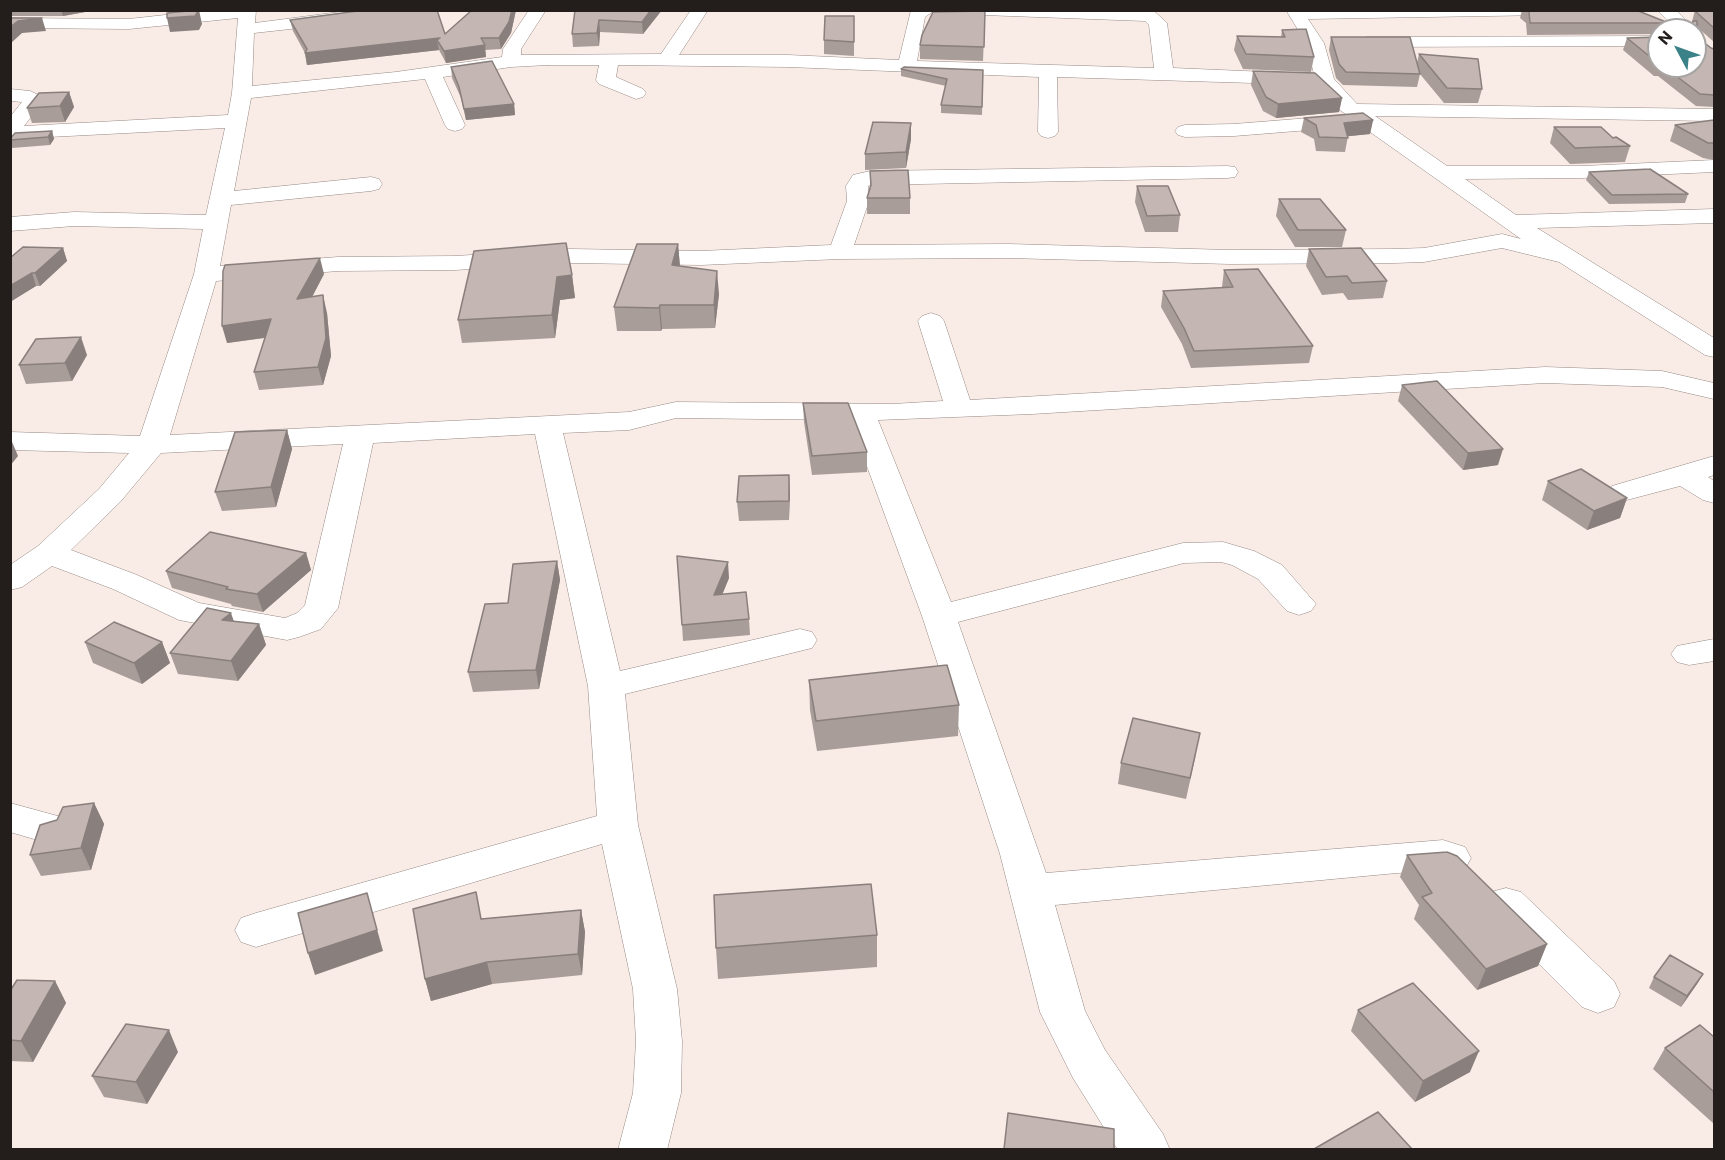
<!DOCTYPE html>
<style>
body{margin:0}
#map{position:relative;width:1725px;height:1160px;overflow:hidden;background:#f9ebe5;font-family:Commissioner,sans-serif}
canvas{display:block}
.frame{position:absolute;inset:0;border:12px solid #231e1c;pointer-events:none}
.north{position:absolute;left:1647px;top:18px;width:60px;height:60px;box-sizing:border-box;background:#fff;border:2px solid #a7a5a4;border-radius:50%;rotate:311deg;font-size:16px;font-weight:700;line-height:24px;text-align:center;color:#231e1c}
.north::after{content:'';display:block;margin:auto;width:21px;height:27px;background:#3a8287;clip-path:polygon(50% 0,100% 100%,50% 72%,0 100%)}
</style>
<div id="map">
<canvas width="1725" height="1160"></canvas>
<div class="frame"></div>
<div class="north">N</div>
</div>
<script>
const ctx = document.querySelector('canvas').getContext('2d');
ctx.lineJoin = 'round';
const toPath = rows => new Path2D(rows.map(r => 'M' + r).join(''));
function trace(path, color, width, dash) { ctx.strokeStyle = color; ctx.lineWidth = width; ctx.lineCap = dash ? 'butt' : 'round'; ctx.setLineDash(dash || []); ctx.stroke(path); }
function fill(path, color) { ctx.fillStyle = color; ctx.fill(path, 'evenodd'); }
const street = toPath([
 [210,10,256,10,255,23,355,10,425,10,417,15,254,33,252,86,396,72,502,57,503,49,529,10,546,10,521,49,521,55,661,54,691,10,708,10,679,55,788,55,899,60,911,10,935,10,925,17,917,61,1154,68,1149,25,1145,21,983,15,975,10,1149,11,1155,12,1167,23,1173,68,1314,74,1306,43,1286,10,1556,10,1548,15,1308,19,1324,43,1334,79,1357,104,1714,109,1714,121,1375,116,1447,166,1582,166,1714,160,1714,172,1582,178,1465,179,1516,215,1714,209,1714,223,1537,228,1714,338,1714,357,1705,355,1559,262,1502,248,1424,262,1394,263,1230,264,1008,258,840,259,701,265,570,263,455,270,338,271,216,281,170,435,629,412,676,402,892,404,943,401,918,321,922,316,931,313,940,316,944,321,970,400,1545,367,1662,371,1714,383,1714,399,1662,387,1545,383,1032,414,878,420,951,602,1183,543,1223,542,1254,551,1282,565,1316,604,1311,611,1299,615,1287,611,1258,579,1232,565,1221,562,1184,563,958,622,1046,873,1443,840,1465,847,1471,858,1465,869,1451,873,1442,871,1397,873,1055,905,1085,1011,1105,1050,1163,1134,1170,1150,1118,1150,1073,1078,1040,1012,1000,854,922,616,850,420,676,418,629,430,563,433,620,671,800,629,812,632,817,640,812,648,625,694,638,825,677,989,682,1041,681,1093,667,1150,618,1150,633,1093,636,1041,633,989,602,844,256,947,241,942,235,930,241,918,256,913,597,816,588,686,535,434,373,443,338,608,321,629,299,637,287,640,179,620,113,589,52,566,22,587,10,590,10,565,38,546,99,489,129,453,10,450,10,432,140,436,194,274,203,229,74,226,10,231,10,217,74,212,206,215,225,128,10,139,10,117,22,102,10,101,10,89,30,91,41,96,44,100,24,126,228,115,232,93,238,18,129,29,10,28,10,18,129,19,210,10],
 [548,65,599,65,596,80,599,84,636,99,643,97,646,93,643,89,616,77,618,65,788,67,1039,77,1038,132,1041,136,1048,138,1055,136,1058,132,1057,77,1319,85,1337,108,1347,115,1234,124,1185,125,1178,127,1175,131,1178,135,1185,137,1234,136,1347,127,1354,125,1356,122,1521,239,1502,234,1424,248,1394,249,1230,250,1008,244,854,245,869,201,868,186,870,185,1227,178,1235,177,1238,172,1235,167,1227,166,870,171,853,175,846,186,847,201,831,245,701,251,570,249,455,256,338,257,220,266,231,205,371,191,379,189,382,184,379,179,371,177,234,191,251,98,425,79,445,125,448,129,455,131,462,129,465,125,443,77,511,67,548,65],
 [343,444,305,605,297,613,285,618,199,603,137,575,71,550,121,501,161,453,343,444],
 [1657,10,1676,10,1696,30,1677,30,1657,10],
 [1659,36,1659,46,1367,47,1361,46,1358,42,1361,38,1367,37,1659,36],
 [1714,456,1714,475,1708,477,1714,481,1714,503,1703,500,1680,486,1623,501,1612,498,1608,492,1612,486,1714,456],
 [1714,639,1714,661,1689,665,1677,662,1671,654,1677,646,1714,639],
 [10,803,65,818,71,829,65,840,51,844,10,832,10,803],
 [1506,888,1521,892,1614,981,1620,994,1614,1007,1598,1013,1582,1007,1491,916,1485,904,1491,892,1506,888]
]);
trace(street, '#968984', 1);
fill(street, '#fff');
fill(toPath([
 [10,10,96,10,63,16,10,16],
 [472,10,516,10,511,33,501,49,485,50,486,57,446,63,439,50,307,65,305,53,293,31,290,20,445,34],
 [575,10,662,10,643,34,600,32,599,46,573,47,572,34],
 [1522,10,1636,10,1686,30,1659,30,1659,34,1527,35,1526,23,1520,18],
 [1695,10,1714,10,1714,42,1697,27,1697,37,1711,48,1714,49,1714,107,1696,106,1658,76,1654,76,1623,50,1627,38,1659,37,1659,66,1695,66,1695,30,1690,30],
 [985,11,983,61,920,59,920,45],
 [854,16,854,56,824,54,824,40],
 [1282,30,1314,57,1311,72,1243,69,1234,50,1237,36,1281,37],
 [1331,37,1417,63,1419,54,1482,89,1478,103,1444,103,1420,74,1417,87,1343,85,1336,78,1329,50],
 [451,67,514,104,515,115,466,120,461,98,452,78],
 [901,69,983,70,982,115,941,113,941,105,946,86,901,76],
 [1253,71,1342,98,1339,112,1276,118,1263,111,1251,85],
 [69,92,74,107,65,122,32,123,27,108],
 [1304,118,1373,120,1370,134,1348,136,1345,152,1316,151,1314,139,1301,132],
 [1714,120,1714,160,1703,158,1670,141,1675,125],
 [911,123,911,139,906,168,865,170,865,154],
 [1554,127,1630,146,1625,162,1570,164,1550,143],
 [52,131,54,139,50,145,12,148,10,143,10,139],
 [870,171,910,198,910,214,867,214,867,198,870,187],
 [1589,172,1688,194,1685,203,1609,204,1586,180],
 [1137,186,1180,215,1178,232,1145,232,1135,202],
 [1279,199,1346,230,1342,247,1295,247,1276,216],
 [678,244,680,266,719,294,715,328,662,329,661,331,617,331,614,307],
 [63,248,67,261,40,286,36,286,10,302,10,258],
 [1309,249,1387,281,1383,298,1348,300,1343,293,1322,295,1306,266],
 [1224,270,1313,346,1309,363,1191,368,1182,344,1161,307,1163,291,1222,287],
 [324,274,312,297,327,313,331,356,323,385,259,390,254,372,265,338,227,343],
 [572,275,575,298,560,300,555,338,462,343,458,320],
 [87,355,72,381,26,384,19,365],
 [1402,385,1498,465,1463,470,1398,401],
 [803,403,867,452,867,472,812,475,804,422],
 [287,430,292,449,276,507,222,511,215,492],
 [789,475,789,520,739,521,737,502],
 [1548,481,1627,498,1620,518,1587,530,1542,500],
 [306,553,311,570,263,612,232,606,231,604,172,588,166,571],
 [557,561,560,580,539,689,473,692,468,672,508,603],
 [729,578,722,595,749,619,750,635,683,641,682,625],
 [259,624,266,645,238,681,178,674,170,653],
 [85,642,162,642,170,663,142,684,93,663],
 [809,680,959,705,958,736,817,751,810,710],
 [1196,754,1186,799,1118,784,1121,763],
 [94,803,104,824,91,870,41,876,30,855,57,820],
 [1407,855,1547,944,1538,966,1477,990,1414,919,1419,905,1400,877],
 [581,910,585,932,582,975,492,984,431,1001,425,979,482,919],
 [877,935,877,967,718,979,716,948],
 [1703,974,1697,984,1681,1007,1649,988,1654,977],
 [55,981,66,1003,33,1062,10,1061,10,991],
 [1358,1010,1470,1072,1415,1102,1351,1031],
 [1714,1037,1714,1124,1653,1069,1665,1048],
 [178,1052,147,1104,104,1097,92,1076]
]), '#a99d99');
fill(toPath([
 [61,10,96,10,63,16],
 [199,10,202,24,199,30,170,32,167,18],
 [512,10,516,10,511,33,501,49,499,38],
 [651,10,662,10,643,34,642,22],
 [42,18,46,31,22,33,10,44,10,27,18,21],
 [599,20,600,32,599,46,597,33],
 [440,38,437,40,439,50,307,65,305,53],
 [485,45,486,57,446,63,444,51],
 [69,92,74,107,65,122,60,106],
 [1342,98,1339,112,1276,118,1278,104],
 [514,104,515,115,466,120,464,109],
 [1373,120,1370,134,1341,137,1344,123],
 [911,123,911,139,906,168,906,152],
 [52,131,54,139,50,145,48,137],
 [678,244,680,267,672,265],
 [63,248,67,261,40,286,35,273],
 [320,258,324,274,302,316,297,299],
 [717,271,719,294,715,328,714,305],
 [32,273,36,286,10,302,10,286],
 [572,275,575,298,560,300,555,338,552,315,557,277],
 [323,295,327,313,331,356,323,385,318,367],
 [660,305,662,329,661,331,659,308],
 [271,319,276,336,227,343,222,326],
 [81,337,87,355,72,381,65,363],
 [287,430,292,449,276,507,271,487],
 [10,437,18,456,10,466],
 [1503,449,1498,465,1463,470,1468,453],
 [789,475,790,494,789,520],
 [1627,498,1620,518,1587,530,1594,511],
 [306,553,311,570,263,612,257,594],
 [557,561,560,580,539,689,536,670],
 [728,562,729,578,715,612,714,595],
 [231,613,238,633,222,620],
 [259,624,266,645,238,681,231,661],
 [162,642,170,663,142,684,134,663],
 [94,803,104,824,91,870,81,848],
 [367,893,383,951,315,975,308,953],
 [581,910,585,932,582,975,578,954],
 [1547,944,1538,966,1477,990,1486,969],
 [487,962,492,984,431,1001,425,979],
 [1703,974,1697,984,1681,1007,1687,996],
 [55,981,66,1003,33,1062,21,1041],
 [169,1030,178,1052,147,1104,136,1082],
 [1479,1051,1470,1072,1415,1102,1423,1081]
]), '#897f7d');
const building = toPath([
 [199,10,195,16,167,18,167,13,199,10],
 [365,10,437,10,445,34,472,10,512,10,509,22,499,38,481,38,485,45,444,51,437,40,440,38,305,53,307,49,290,20,365,10],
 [575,10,651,10,642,22,599,20,597,33,572,34,575,10],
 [1528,10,1636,10,1686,30,1665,30,1664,23,1530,23,1529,12,1528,10],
 [1696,10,1714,10,1714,28,1696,12,1696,10],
 [985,11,984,47,920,45,922,35,933,12,985,11],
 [825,16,854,16,854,42,824,40,825,16],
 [10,18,42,18,18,21,10,27,10,18],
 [1693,21,1697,21,1697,37,1711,48,1714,49,1714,95,1700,94,1663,66,1695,66,1695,30,1691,30,1693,21],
 [1306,29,1314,57,1246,54,1237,36,1285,37,1282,30,1306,29],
 [1331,37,1410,37,1420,74,1346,72,1339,64,1331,37],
 [1659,37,1659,64,1627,38,1659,37],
 [1419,54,1478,59,1482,89,1447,88,1419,54],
 [492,61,514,104,464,109,459,87,451,67,492,61],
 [904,67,983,70,982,107,941,105,947,79,901,69,904,67],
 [1253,71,1315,73,1342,98,1278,104,1266,97,1253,71],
 [69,92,60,106,27,108,39,93,69,92],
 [1363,113,1373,120,1344,123,1348,138,1319,137,1316,125,1304,118,1363,113],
 [1714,120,1714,143,1708,143,1675,125,1714,120],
 [873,122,911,123,906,152,865,154,873,122],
 [1554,127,1601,127,1613,138,1616,137,1630,146,1575,148,1554,127],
 [52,131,48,137,10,140,10,139,15,133,52,131],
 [1650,169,1688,194,1612,195,1589,172,1650,169],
 [908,170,910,198,867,198,871,185,870,171,908,170],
 [1137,186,1168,186,1180,215,1147,216,1137,186],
 [1279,199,1320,199,1346,230,1298,230,1279,199],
 [566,243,572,275,557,277,552,315,458,320,474,251,566,243],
 [637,244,678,244,672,265,717,271,714,305,660,305,659,308,614,307,637,244],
 [23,247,63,248,35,273,32,273,10,286,10,258,23,247],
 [1361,248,1387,281,1352,283,1347,276,1326,277,1309,249,1361,248],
 [320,258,297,299,323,295,326,338,318,367,254,372,271,319,222,326,223,271,225,265,320,258],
 [1258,269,1313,346,1194,351,1184,328,1163,291,1233,287,1224,270,1258,269],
 [81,337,65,363,19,365,36,339,81,337],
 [1437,381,1503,449,1468,453,1402,385,1437,381],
 [803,403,848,403,867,452,812,456,803,403],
 [287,430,271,487,215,492,235,432,287,430],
 [1581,469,1627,498,1594,511,1548,481,1581,469],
 [789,475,789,501,737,502,739,476,789,475],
 [210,532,306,553,257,594,226,589,228,587,166,571,210,532],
 [677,556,728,562,714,595,746,592,749,619,682,625,677,556],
 [557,561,536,670,468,672,485,604,508,603,513,564,557,561],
 [207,608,231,613,222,620,259,624,231,661,170,653,207,608],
 [114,622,162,642,134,663,85,642,114,622],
 [947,665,959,705,816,721,809,680,947,665],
 [1133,718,1200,733,1190,778,1121,763,1133,718],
 [94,803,81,848,30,855,40,825,57,820,63,807,94,803],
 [1447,852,1457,856,1547,944,1486,969,1422,897,1432,893,1407,855,1447,852],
 [871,884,877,935,716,948,714,895,871,884],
 [476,892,481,919,581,910,578,954,487,962,425,979,413,909,476,892],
 [367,893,377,930,308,953,298,913,367,893],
 [1670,955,1703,974,1687,996,1654,977,1670,955],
 [17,980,55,981,21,1041,10,1040,10,991,17,980],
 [1413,983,1479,1051,1423,1081,1358,1010,1413,983],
 [126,1024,169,1030,136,1082,92,1076,126,1024],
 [1700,1025,1714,1037,1714,1092,1665,1048,1700,1025],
 [1378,1112,1412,1149,1314,1149,1378,1112],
 [1008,1113,1114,1129,1114,1149,1004,1149,1008,1113]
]);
fill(building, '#c4b6b2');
trace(building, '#897f7d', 1.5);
</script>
